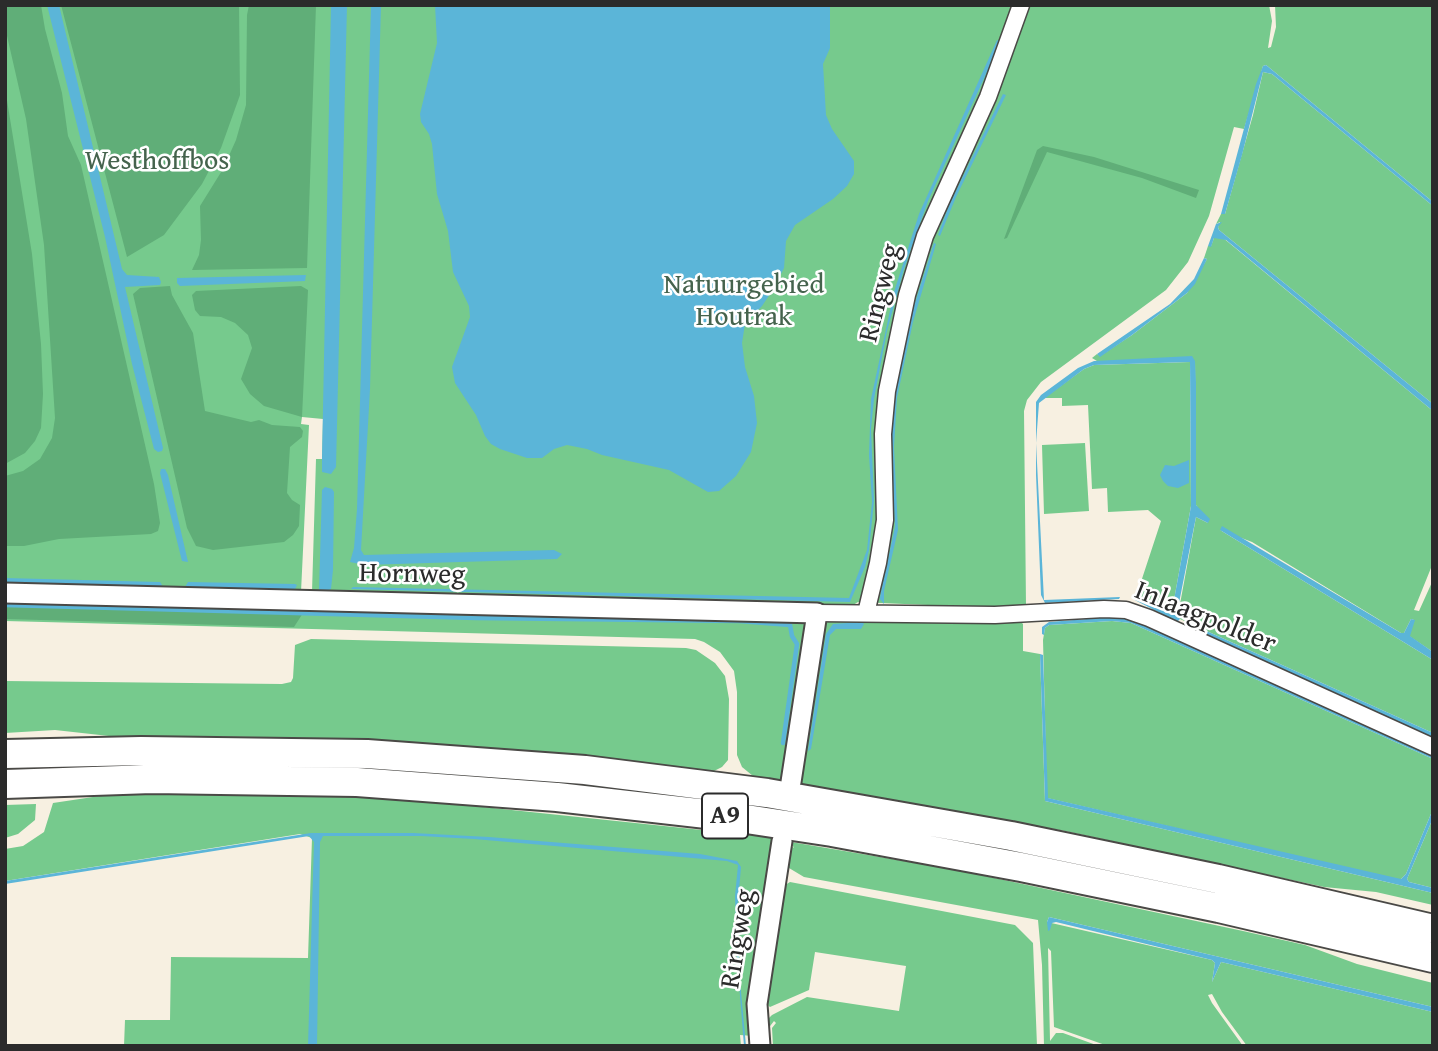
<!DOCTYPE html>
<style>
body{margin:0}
#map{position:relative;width:1438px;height:1051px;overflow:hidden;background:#f7f0e1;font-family:"Gentium Book Plus",serif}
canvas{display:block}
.frame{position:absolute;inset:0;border:7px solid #2b2b2b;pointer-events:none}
</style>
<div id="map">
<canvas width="1438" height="1051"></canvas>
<div class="frame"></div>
</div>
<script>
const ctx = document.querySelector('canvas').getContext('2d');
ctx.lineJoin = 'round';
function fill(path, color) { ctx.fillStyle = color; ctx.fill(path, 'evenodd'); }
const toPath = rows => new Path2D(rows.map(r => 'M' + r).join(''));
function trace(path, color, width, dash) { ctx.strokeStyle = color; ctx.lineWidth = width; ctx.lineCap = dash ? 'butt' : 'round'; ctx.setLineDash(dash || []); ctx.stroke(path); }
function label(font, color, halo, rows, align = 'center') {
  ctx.font = font + ' "Gentium Book Plus",serif'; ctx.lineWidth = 5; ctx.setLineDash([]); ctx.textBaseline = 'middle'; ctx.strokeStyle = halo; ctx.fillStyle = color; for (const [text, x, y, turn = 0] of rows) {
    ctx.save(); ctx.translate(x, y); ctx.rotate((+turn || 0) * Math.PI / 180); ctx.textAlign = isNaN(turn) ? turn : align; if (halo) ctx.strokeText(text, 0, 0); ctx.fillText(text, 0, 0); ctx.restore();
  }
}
fill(toPath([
 [5,5,1269,5,1272,21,1268,48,1271,47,1276,27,1275,5,1433,5,1433,202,1266,65,1263,66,1244,129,1234,127,1209,216,1188,262,1166,290,1041,382,1027,400,1024,411,1026,606,974,607,858,602,850,607,312,592,316,459,322,459,323,419,302,417,301,424,309,425,301,592,5,589],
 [1263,72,1272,74,1433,206,1433,404,1219,230,1218,227,1220,222,1216,224,1221,214,1225,214,1253,115],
 [1222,237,1433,411,1433,563,1414,610,1419,611,1433,580,1433,652,1409,636,1414,620,1411,619,1404,633,1401,633,1252,542,1220,530,1433,660,1433,733,1180,619,1178,615,1196,517,1208,523,1196,505,1195,361,1097,361,1092,358,1097,354,1100,356,1132,335,1187,293,1207,259,1204,258,1208,246,1211,246,1214,238],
 [1190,362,1191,506,1172,611,1168,613,1136,597,1161,521,1148,510,1108,512,1107,488,1092,489,1088,405,1062,406,1062,398,1044,398,1084,369,1094,365],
 [1085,443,1089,511,1044,514,1042,445],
 [5,599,807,622,788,781,753,776,742,767,737,755,737,692,734,671,720,652,704,642,695,639,5,621],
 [830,620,1019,620,1023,624,1023,651,1040,654,1045,801,1433,893,1433,905,1376,892,1324,887,1065,831,796,783,822,627],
 [1112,621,1131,623,1433,759,1433,809,1406,874,1401,879,1395,879,1047,798,1043,640,1045,628,1049,625],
 [311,639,686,648,696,650,715,663,725,676,729,699,728,760,722,767,712,772,575,754,395,741,263,737,109,736,55,730,5,733,5,681,282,684,291,682,293,678,295,645],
 [113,794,300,794,426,801,778,838,753,1036,740,1035,741,1046,124,1046,125,1020,170,1020,171,957,308,958,312,838,300,834,5,881,5,849,23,846,44,832,53,803],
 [36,804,35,820,18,834,5,838,5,805],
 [1433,818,1433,888,1409,882,1407,879],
 [791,842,957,870,1243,931,1305,945,1357,964,1433,983,1433,1007,1049,917,1047,922,1212,960,1215,963,1212,982,1221,962,1433,1012,1433,1046,1247,1046,1222,1012,1212,994,1208,995,1212,1003,1243,1046,1108,1046,1054,1027,1051,951,1048,948,1050,1041,1056,1033,1063,1033,1099,1046,1044,1046,1042,965,1038,920,804,877,789,868,787,843,794,848],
 [790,882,1015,925,1033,943,1037,1046,773,1046,772,1028,776,1023,774,1021,767,1030,764,1023,772,1015,807,997,899,1011,906,966,815,952,809,990,770,1007,763,1001,782,887]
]), '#76ca8d');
fill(toPath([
 [5,5,41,5,45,29,62,93,68,136,81,165,154,484,160,523,158,531,151,534,59,539,24,546,5,546,5,476,23,471,40,459,52,438,55,418,44,245,26,119,5,27],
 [61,5,239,5,240,95,221,148,202,184,164,235,127,257],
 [249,5,316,5,307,268,192,270,199,255,201,240,200,206,223,169,236,140,246,105,247,15],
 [5,88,32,254,41,344,43,394,41,428,35,441,25,453,5,464],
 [1043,146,1094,157,1199,190,1196,198,1142,178,1047,152,1007,238,1004,239,1037,150],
 [170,286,172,295,193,333,205,411,251,422,259,420,272,425,300,427,303,431,302,437,290,447,287,493,292,500,300,505,299,526,293,535,284,542,213,550,196,546,187,528,133,294,140,288],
 [301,286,308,290,302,417,264,406,250,394,241,379,252,348,248,335,235,323,221,317,200,316,195,310,192,295,196,291],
 [5,600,298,609,303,613,294,627,5,619]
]), '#60ae78');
fill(toPath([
 [47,5,59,5,122,269,127,275,159,277,161,282,160,285,125,287,163,448,162,451,158,452,154,449,132,364,105,237],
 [331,5,347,5,336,467,331,474,322,472,322,459],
 [371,5,381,5,370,389,361,550,364,555,554,550,562,554,557,559,364,565,350,562,354,548,357,509],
 [435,5,830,5,830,48,823,64,826,115,832,129,854,161,854,174,847,186,833,199,795,225,786,241,784,268,774,288,762,306,745,324,742,343,745,367,754,396,757,423,751,452,736,476,719,491,708,492,669,470,602,455,587,449,567,445,554,449,542,458,527,458,500,449,491,444,485,436,476,415,455,383,452,367,470,317,469,306,453,272,448,231,437,194,432,144,429,134,421,122,420,114,437,43],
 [997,40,999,41,991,63,928,201,904,269,887,331,874,399,871,429,874,501,869,550,865,567,850,602,351,589,353,587,849,598,867,550,872,502,869,455,871,399,894,292,919,214],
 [1266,65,1433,202,1433,206,1272,74,1263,72,1242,155,1225,214,1221,214,1256,84,1263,66],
 [1003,94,1006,95,956,197,940,236,938,235,949,205],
 [1222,222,1218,227,1219,230,1433,404,1433,411,1226,240,1214,238,1211,247,1208,246,1216,224],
 [934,243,936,244,913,322,897,398,894,447,898,530,884,591,884,604,880,599,881,592,895,527,891,440,894,398,913,309],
 [1204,258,1207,259,1195,284,1187,293,1132,335,1100,357,1097,354,1170,304,1194,279],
 [306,275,305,281,180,286,177,283,177,278],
 [1192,356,1195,361,1196,383,1196,505,1210,519,1208,523,1196,517,1177,613,1180,619,1177,622,1135,600,1136,597,1168,613,1172,611,1191,506,1190,362,1094,365,1084,369,1039,403,1036,443,1044,600,1120,597,1119,599,1045,603,1041,595,1036,475,1036,402,1041,395,1078,368,1094,361],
 [1189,460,1189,483,1178,488,1168,486,1163,481,1160,475,1165,465,1174,466],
 [161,469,165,469,168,475,188,562,182,561,160,473],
 [325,487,332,489,334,492,333,570,331,589,321,593,319,591,322,490],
 [1222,526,1401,633,1404,633,1411,619,1415,620,1410,636,1433,652,1433,660,1220,530],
 [5,578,160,582,162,585,161,587,5,585],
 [188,582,295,584,297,585,295,589,190,589,185,587],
 [1112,617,1130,619,1153,628,1433,756,1433,759,1131,623,1112,621,1049,625,1045,628,1044,635,1042,634,1042,627,1049,622],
 [862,622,864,624,861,629,836,629,830,635,811,749,808,751,826,634,833,624],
 [1191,624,1433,733,1433,738,1188,628],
 [1040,654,1043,655,1048,798,1401,879,1406,874,1433,809,1433,818,1407,879,1409,882,1433,888,1433,893,1045,801],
 [311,833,413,833,489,837,700,854,737,861,741,867,737,913,740,981,746,1046,744,1046,737,958,735,896,738,865,727,861,474,839,421,836,323,836,320,842,317,1046,308,1046,314,842,309,836,5,884,5,881],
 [1049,917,1433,1007,1433,1012,1221,962,1212,982,1215,963,1212,960,1056,922,1052,923,1050,930,1048,931,1047,922]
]), '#5bb5d8');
trace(toPath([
 [5,605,476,618,739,621,790,625,792,636,797,644,783,743]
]), '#5bb5d8', 4.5);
const minor = toPath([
 [817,613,995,615,1104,609,1126,610,1149,618,1433,747],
 [866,613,878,563,885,520,883,434,887,391,907,295,925,236,988,97,1021,5]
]);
const tertiary = toPath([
 [5,593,817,613,791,782],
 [760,1046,757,1004,782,841]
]);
const motorway = toPath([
 [5,754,141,751,367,754,585,770,767,793,1011,836,1218,879,1433,929],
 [5,784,152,779,357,782,557,797,733,817,832,832,1021,867,1219,908,1433,958]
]);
trace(minor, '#4a4946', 19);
trace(tertiary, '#4a4946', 23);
trace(motorway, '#4a4946', 32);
trace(minor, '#fff', 16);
trace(tertiary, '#fff', 19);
trace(motorway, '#fff', 28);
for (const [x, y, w] of [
 [725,816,46]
]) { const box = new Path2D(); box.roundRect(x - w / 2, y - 22.5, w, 45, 5); ctx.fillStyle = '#fff'; ctx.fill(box); trace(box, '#2b2b2b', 2); }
label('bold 26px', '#2b2b2b', null, [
 ["A9",725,816]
]);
label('28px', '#45634d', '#fff', [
 ["Westhoffbos",157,162],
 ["Natuurgebied",744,286],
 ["Houtrak",744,318]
]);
label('28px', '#2b2b2b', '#fff', [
 ["Ringweg",881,293,-76],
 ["Hornweg",412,575,1],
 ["Inlaagpolder",1205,618,22],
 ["Ringweg",739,939,-81]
]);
</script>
